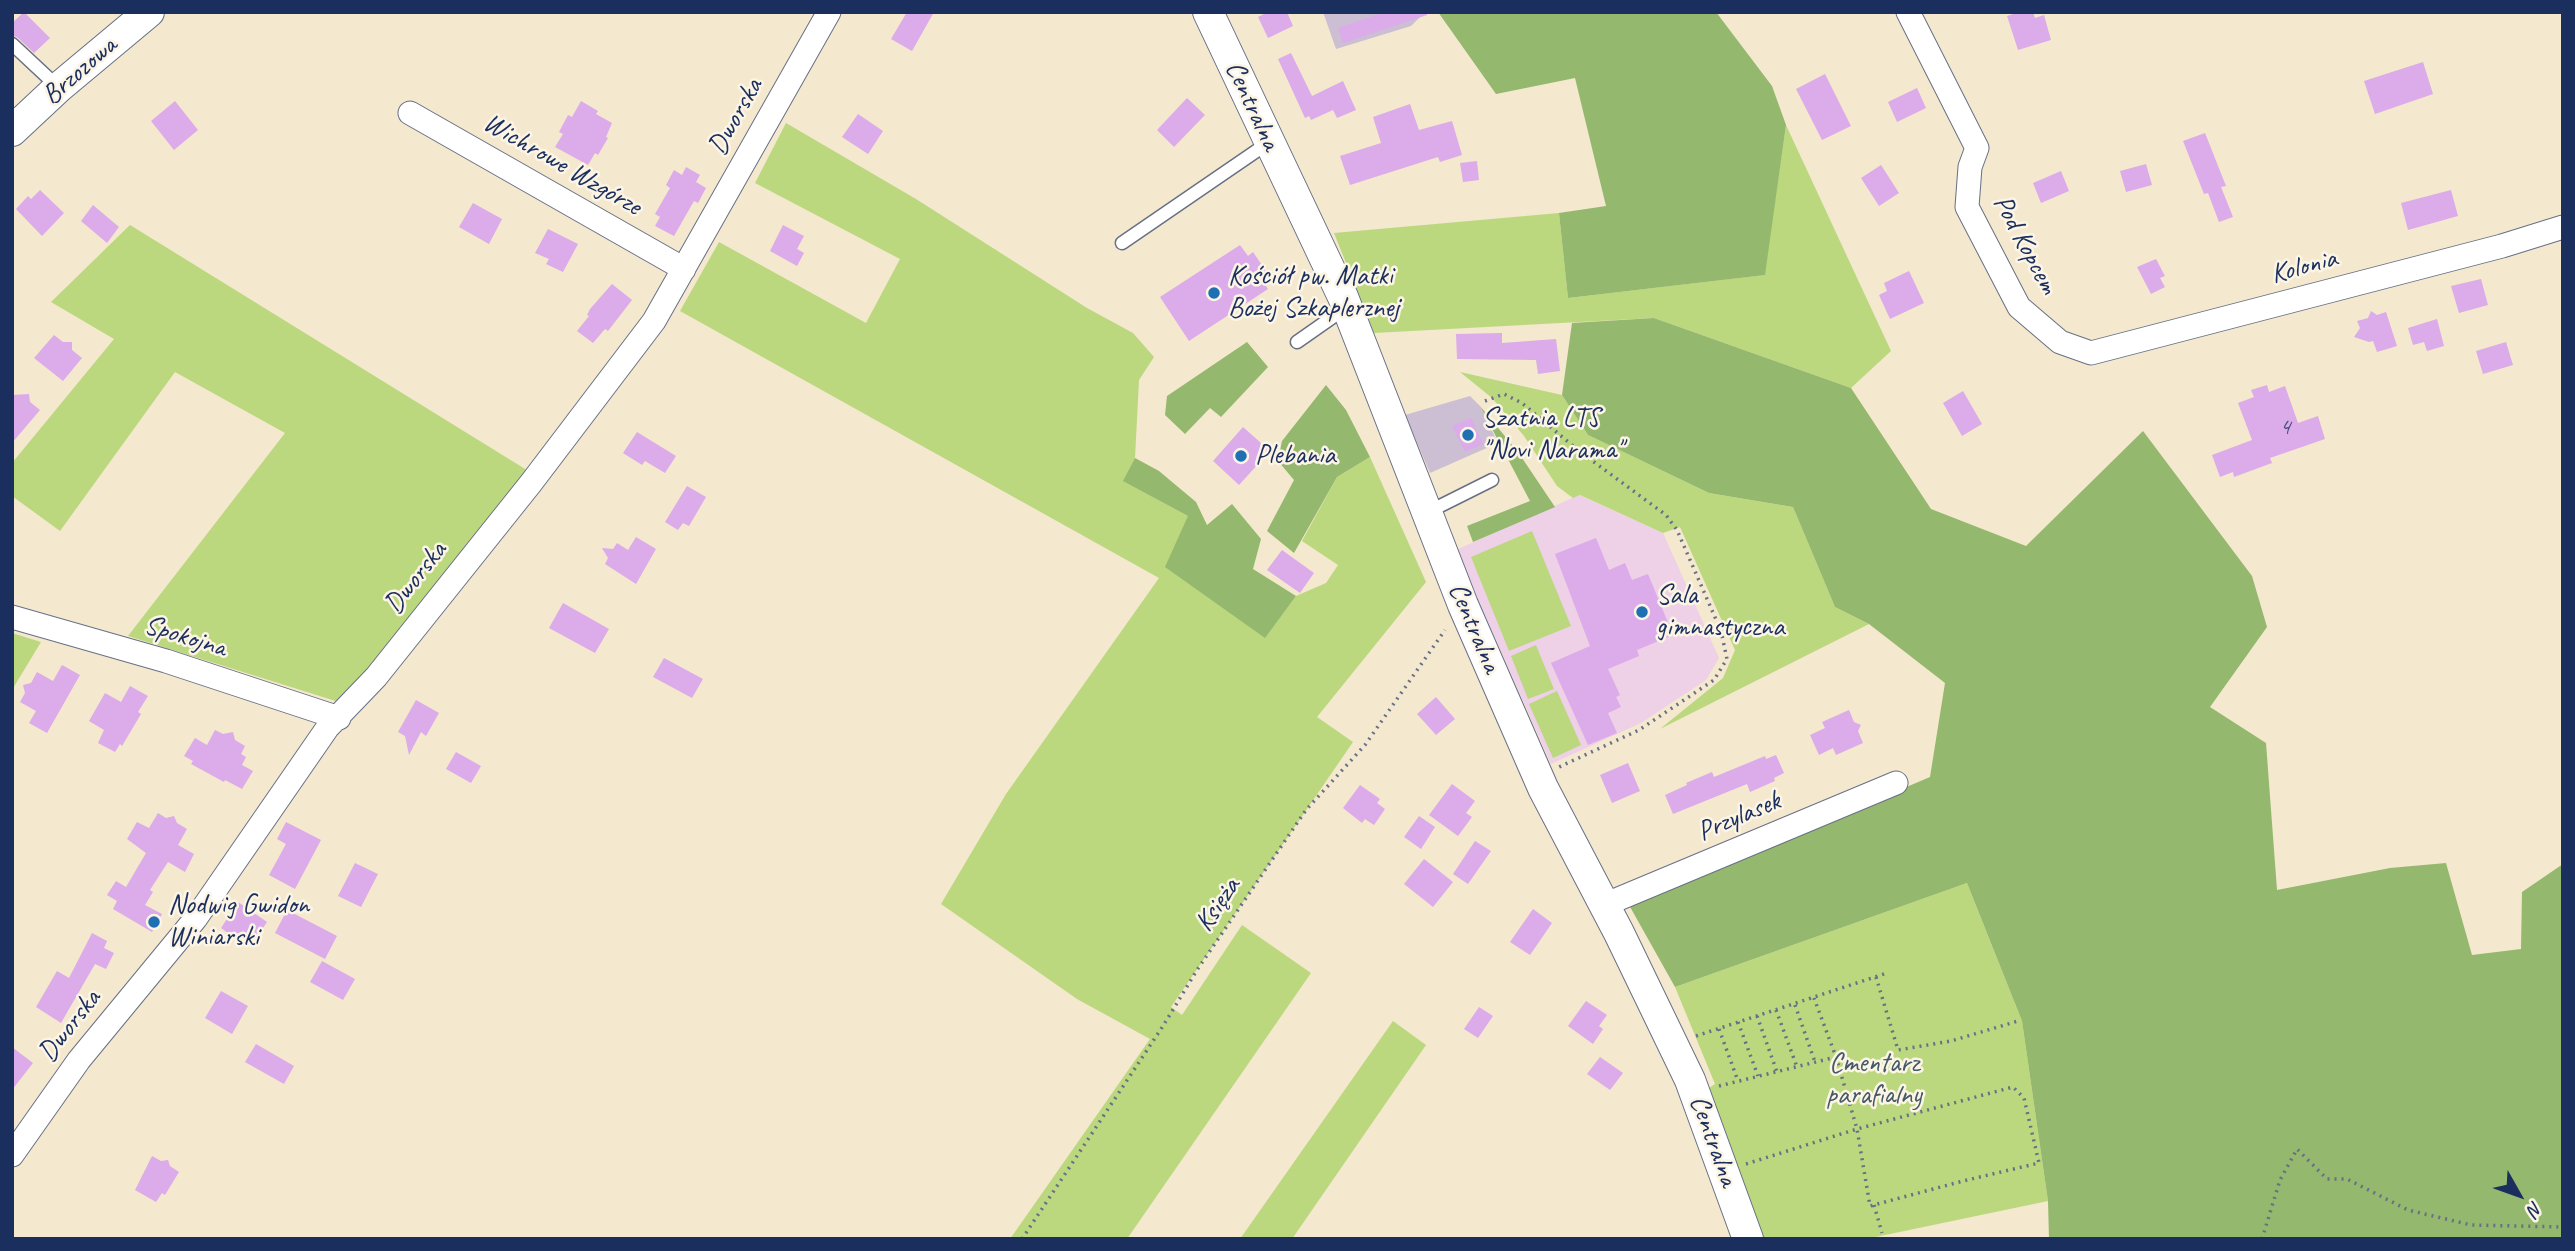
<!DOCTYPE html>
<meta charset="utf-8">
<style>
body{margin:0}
#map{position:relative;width:2575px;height:1251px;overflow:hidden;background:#f4e8ce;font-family:Caveat,sans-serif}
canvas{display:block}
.frame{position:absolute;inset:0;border:14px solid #1b2f5e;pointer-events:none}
.north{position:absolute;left:2484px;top:1160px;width:70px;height:70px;-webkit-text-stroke:5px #fcf5e5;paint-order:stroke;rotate:130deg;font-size:19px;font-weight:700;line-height:28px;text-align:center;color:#1b2f5e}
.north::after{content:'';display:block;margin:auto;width:24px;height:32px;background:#1b2f5e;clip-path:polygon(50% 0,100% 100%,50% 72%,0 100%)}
</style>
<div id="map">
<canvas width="2575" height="1251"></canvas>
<div class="frame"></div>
<div class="north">N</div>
</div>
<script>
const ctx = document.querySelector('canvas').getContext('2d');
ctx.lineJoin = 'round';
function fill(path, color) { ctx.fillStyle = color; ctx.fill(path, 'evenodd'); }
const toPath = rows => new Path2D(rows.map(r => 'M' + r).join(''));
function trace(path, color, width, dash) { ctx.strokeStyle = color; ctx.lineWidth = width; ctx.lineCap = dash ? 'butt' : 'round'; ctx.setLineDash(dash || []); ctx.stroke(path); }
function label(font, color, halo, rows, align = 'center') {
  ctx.font = font + ' Caveat,sans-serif'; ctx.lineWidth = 5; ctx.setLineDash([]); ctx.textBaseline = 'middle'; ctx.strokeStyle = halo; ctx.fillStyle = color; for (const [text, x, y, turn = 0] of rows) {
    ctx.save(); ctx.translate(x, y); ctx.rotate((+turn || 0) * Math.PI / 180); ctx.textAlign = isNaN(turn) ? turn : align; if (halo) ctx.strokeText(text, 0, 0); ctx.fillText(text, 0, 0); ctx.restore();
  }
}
fill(toPath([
 [1579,495,1663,533,1719,658,1706,680,1641,723,1551,764,1456,550]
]), '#eed0e7');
fill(toPath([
 [1323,12,1425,12,1411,26,1336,49],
 [1470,396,1480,406,1498,443,1430,473,1405,415]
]), '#ccbed3');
fill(toPath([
 [786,123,916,199,1087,308,1133,333,1154,357,1139,380,1135,458,1124,481,1188,516,1265,637,1296,596,1326,583,1338,565,1302,541,1337,477,1370,457,1426,582,1317,717,1353,742,1171,1007,1182,1015,1242,925,1311,973,1127,1239,1010,1239,1150,1039,1077,999,941,904,1006,794,1159,578,680,311,719,242,866,323,900,259,755,183],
 [1786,125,1891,351,1851,388,1654,318,1374,333,1334,233,1559,213,1568,298,1764,275],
 [130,225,530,472,342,703,128,636,285,433,175,372,60,531,12,496,12,463,114,339,51,302],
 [1460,372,1562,395,1588,435,1709,493,1793,507,1835,607,1869,624,1660,729,1723,678,1735,650,1680,527,1663,533,1580,495,1573,498,1557,486,1524,436,1492,398],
 [1532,531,1571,626,1509,651,1471,557],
 [12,633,41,642,12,690],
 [1536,645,1554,689,1528,699,1511,656],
 [1557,691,1581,745,1553,758,1529,704],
 [1967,883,2022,1021,2048,1201,1866,1239,1764,1239,1709,1088,1715,1084,1675,987],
 [1393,1021,1426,1045,1292,1239,1240,1239]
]), '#bbd87e');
fill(toPath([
 [1438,12,1716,12,1772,86,1786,125,1765,275,1568,298,1559,213,1606,206,1575,78,1496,94],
 [1654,318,1851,388,1931,509,2026,546,2143,431,2252,576,2267,627,2210,707,2266,743,2277,890,2390,868,2446,863,2472,955,2521,949,2522,892,2563,864,2563,1239,2049,1239,2048,1201,2022,1021,1967,883,1675,987,1629,905,1930,777,1945,683,1869,624,1835,607,1793,507,1709,493,1588,435,1562,395,1572,323],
 [1247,342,1268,367,1221,417,1210,408,1185,434,1165,415,1167,396],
 [1326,385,1346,410,1370,457,1337,477,1294,553,1267,531,1294,480,1278,461,1282,441],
 [1480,406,1518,452,1555,507,1473,542,1467,526,1530,501],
 [1135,458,1159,471,1196,502,1207,525,1232,504,1261,539,1253,569,1296,596,1265,638,1165,567,1188,516,1123,481]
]), '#94b86d');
fill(toPath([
 [24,12,50,38,34,53,18,38,12,35,12,23],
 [907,12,934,12,912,51,891,39],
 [1268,12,1287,12,1293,26,1268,38,1258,17],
 [1385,12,1426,12,1427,15,1343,43,1338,28],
 [2020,12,2033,12,2035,18,2044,15,2051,40,2018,50,2007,16],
 [1291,53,1312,96,1343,81,1356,110,1337,118,1333,110,1311,120,1309,116,1305,118,1278,59],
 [2423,62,2433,94,2375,114,2364,81],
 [1825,74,1851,126,1822,140,1796,89],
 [1917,88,1926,108,1897,122,1888,102],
 [1187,98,1205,115,1174,147,1157,130],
 [175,101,198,130,174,150,151,121],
 [581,101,598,111,596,114,612,123,606,137,608,138,598,155,595,153,588,165,555,147,563,134,559,132,568,115,572,117],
 [1410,104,1419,130,1452,121,1462,155,1440,162,1438,157,1350,185,1340,156,1381,143,1373,117],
 [858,114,883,131,868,154,842,137],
 [2205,133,2226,186,2221,187,2233,217,2219,222,2208,193,2204,194,2183,141],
 [1477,161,1479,180,1463,182,1460,163],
 [2146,164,2152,185,2126,192,2120,171],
 [1881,165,1899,193,1879,206,1861,178],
 [686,167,700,175,696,182,706,188,698,203,694,201,674,236,655,226,660,217,655,214,670,188,666,185,674,170,682,175],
 [2061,171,2069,191,2041,203,2033,183],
 [40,190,64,213,42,236,16,209,28,196,31,199],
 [2451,190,2458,216,2408,230,2401,203],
 [473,203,502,219,489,244,459,227],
 [93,205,119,227,107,243,81,221],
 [783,225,804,236,797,249,804,253,797,266,770,251],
 [548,229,578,244,563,272,546,264,549,259,535,253],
 [1240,245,1248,256,1253,252,1268,274,1261,279,1268,289,1189,341,1160,297],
 [2156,259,2165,276,2160,278,2165,287,2151,294,2137,267],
 [1909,271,1924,303,1890,319,1879,295,1887,291,1884,283],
 [2481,279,2488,305,2459,313,2451,286],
 [612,284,632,300,608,331,605,329,593,343,577,331,589,316,587,315,590,309],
 [2371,311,2377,315,2386,312,2397,346,2377,352,2373,341,2369,342,2354,337,2360,328,2357,321,2368,318],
 [2437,319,2444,346,2427,351,2424,342,2413,345,2408,328],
 [1502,333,1502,343,1556,339,1560,371,1538,374,1536,360,1457,359,1456,334],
 [54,335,63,342,72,342,72,350,82,358,63,381,34,358],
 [2506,342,2513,365,2483,374,2476,351],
 [2267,385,2269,392,2285,386,2298,423,2318,416,2325,439,2270,458,2272,463,2234,477,2233,472,2220,477,2212,455,2252,440,2238,403,2254,397,2251,390],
 [1963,391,1982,424,1962,436,1943,403],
 [29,394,30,402,40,410,12,443,12,395],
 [1471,418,1483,444,1465,452,1452,426],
 [1243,427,1270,451,1239,485,1213,461],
 [637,432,676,456,665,473,645,461,642,465,623,453],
 [687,486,706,497,689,526,683,523,678,530,665,522],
 [636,537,656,549,636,584,605,564,608,558,602,548,613,549,617,543,628,550],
 [1596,538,1609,570,1625,563,1632,580,1648,574,1673,635,1637,650,1639,656,1608,669,1620,695,1616,697,1621,707,1608,713,1617,733,1588,745,1551,663,1590,646,1555,554],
 [1282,550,1314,573,1300,593,1267,570],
 [563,603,609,629,595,653,549,628],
 [664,658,703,679,692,698,653,677],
 [62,665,80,675,47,733,29,723,36,711,20,702,25,693,23,685,31,683,37,672,53,681],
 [130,686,148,696,138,712,141,714,122,746,120,744,115,752,98,743,104,730,89,721,105,693,121,702],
 [1436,697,1455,719,1436,735,1417,714],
 [416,700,439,713,426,736,421,732,409,755,405,736,398,732],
 [1849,710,1854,722,1861,725,1858,731,1863,743,1836,755,1833,748,1819,755,1810,735,1825,728,1822,722],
 [215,730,223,734,233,732,235,740,245,746,241,754,246,757,242,765,253,771,242,789,225,780,224,782,191,764,193,761,184,756,195,738,207,745],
 [456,752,481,766,471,783,446,769],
 [1776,755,1784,773,1774,778,1775,781,1750,792,1747,784,1673,814,1665,795,1687,785,1686,783,1712,772,1714,777,1765,756,1766,759],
 [1628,763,1640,791,1612,803,1600,775],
 [1452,784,1475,801,1466,813,1472,817,1458,836,1429,815],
 [1360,785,1380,799,1377,803,1385,809,1374,825,1365,819,1362,823,1343,808],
 [158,813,166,818,174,816,177,823,187,829,178,845,194,854,185,872,168,862,150,890,153,892,145,905,162,914,152,932,113,909,117,901,107,895,116,881,126,887,146,853,127,839,137,822,149,828],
 [1419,816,1435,827,1421,849,1404,837],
 [286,822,321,840,295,889,269,875,286,844,277,839],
 [1475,841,1491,851,1468,884,1453,874],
 [1424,859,1453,882,1433,907,1404,884],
 [355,863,378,874,361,907,338,896],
 [238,902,267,922,257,937,253,934,245,945,221,928],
 [1533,909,1552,923,1530,955,1510,942],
 [287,910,337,936,325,959,275,933],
 [92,933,107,941,104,948,114,953,106,969,95,964,61,1023,36,1007,57,971,69,978],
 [322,961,355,979,343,1000,310,982],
 [221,991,248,1006,232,1034,205,1018],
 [1586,1001,1607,1015,1599,1026,1603,1029,1593,1044,1568,1026],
 [1479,1007,1493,1016,1478,1038,1464,1029],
 [256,1044,294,1066,284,1084,245,1062],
 [12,1047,33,1063,12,1090],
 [1600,1057,1623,1073,1610,1090,1587,1074],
 [152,1156,161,1161,168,1160,170,1166,179,1172,165,1195,162,1193,156,1202,135,1190]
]), '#dbabea');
const service = toPath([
 [12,44,58,87],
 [1122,243,1268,143],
 [1297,342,1347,307],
 [1428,512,1492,480]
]);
const minor = toPath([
 [1908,12,1977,148,1970,167,1967,207,2019,307,2060,342,2091,353,2502,246,2563,227],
 [410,113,684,269],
 [12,617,166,661,339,718],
 [1604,905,1896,783],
 [12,1155,79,1060,196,918,328,727,376,677,531,483,654,321,829,12]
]);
const tertiary = toPath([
 [1208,12,1343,297,1463,605,1543,788,1619,933,1690,1080,1748,1239],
 [12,131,58,88,149,12]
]);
trace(service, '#677085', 15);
trace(minor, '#677085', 25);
trace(tertiary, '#677085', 32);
trace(toPath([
 [1485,401,1504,394,1522,403,1579,451,1666,515,1677,530,1721,631,1727,659,1714,680,1639,730,1559,767],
 [1876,977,1898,1050,1951,1041,2018,1021],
 [1795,1005,1815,1062],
 [1776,1010,1797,1067],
 [1757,1016,1777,1072],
 [1738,1022,1758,1076],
 [1719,1029,1738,1081],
 [1696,1036,1887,973],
 [1719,1086,1836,1057],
 [1746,1164,1857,1129,2013,1087,2024,1098,2039,1163,1963,1181,1870,1206,1857,1129,1836,1057,1814,998],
 [1874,1205,1882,1233],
 [1022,1239,1163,1026,1197,970,1306,810,1365,745,1445,630],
 [2262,1239,2280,1180,2297,1149,2327,1179,2347,1179,2408,1210,2471,1225,2563,1227]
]), '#677085', 3.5, [2, 5]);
trace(service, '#fff', 12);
trace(minor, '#fff', 23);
trace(tertiary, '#fff', 30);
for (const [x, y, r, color] of [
 [1214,293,7,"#1f6fb2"],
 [1468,435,7,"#1f6fb2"],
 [1241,456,7,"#1f6fb2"],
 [1642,612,7,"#1f6fb2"],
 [154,922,7,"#1f6fb2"]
]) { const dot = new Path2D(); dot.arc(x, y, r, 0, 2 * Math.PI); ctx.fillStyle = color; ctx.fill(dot); trace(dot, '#fcf5e5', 2.5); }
label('24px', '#4b4e81', null, [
 ["4",2285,428]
]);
label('28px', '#1b2f5e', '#fcf5e5', [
 ["Brzozowa",80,71,-41],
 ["Centralna",1252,106,65],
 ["Dworska",736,117,-61],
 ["Wichrowe Wzgórze",562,165,30],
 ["Pod Kopcem",2025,245,62],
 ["Kolonia",2304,267,-15],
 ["Dworska",416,578,-52],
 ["Centralna",1474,628,67],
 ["Spokojna",185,637,17],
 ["Przylasek",1739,817,-23],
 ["Księża",1218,905,-56],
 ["Dworska",70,1026,-52],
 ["Centralna",1713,1141,70]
]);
label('28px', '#1b2f5e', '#fcf5e5', [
 ["Kościół pw. Matki",1228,277],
 ["Bożej Szkaplerznej",1228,309],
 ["Szatnia LTS",1482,419],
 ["\"Novi Narama\"",1482,451],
 ["Plebania",1255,456],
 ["Sala",1656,596],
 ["gimnastyczna",1656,628],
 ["Nodwig Gwidon",168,906],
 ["Winiarski",168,938]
], 'left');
label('28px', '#435966', '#fcf5e5', [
 ["Cmentarz",1874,1064],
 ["parafialny",1874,1096]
]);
</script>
